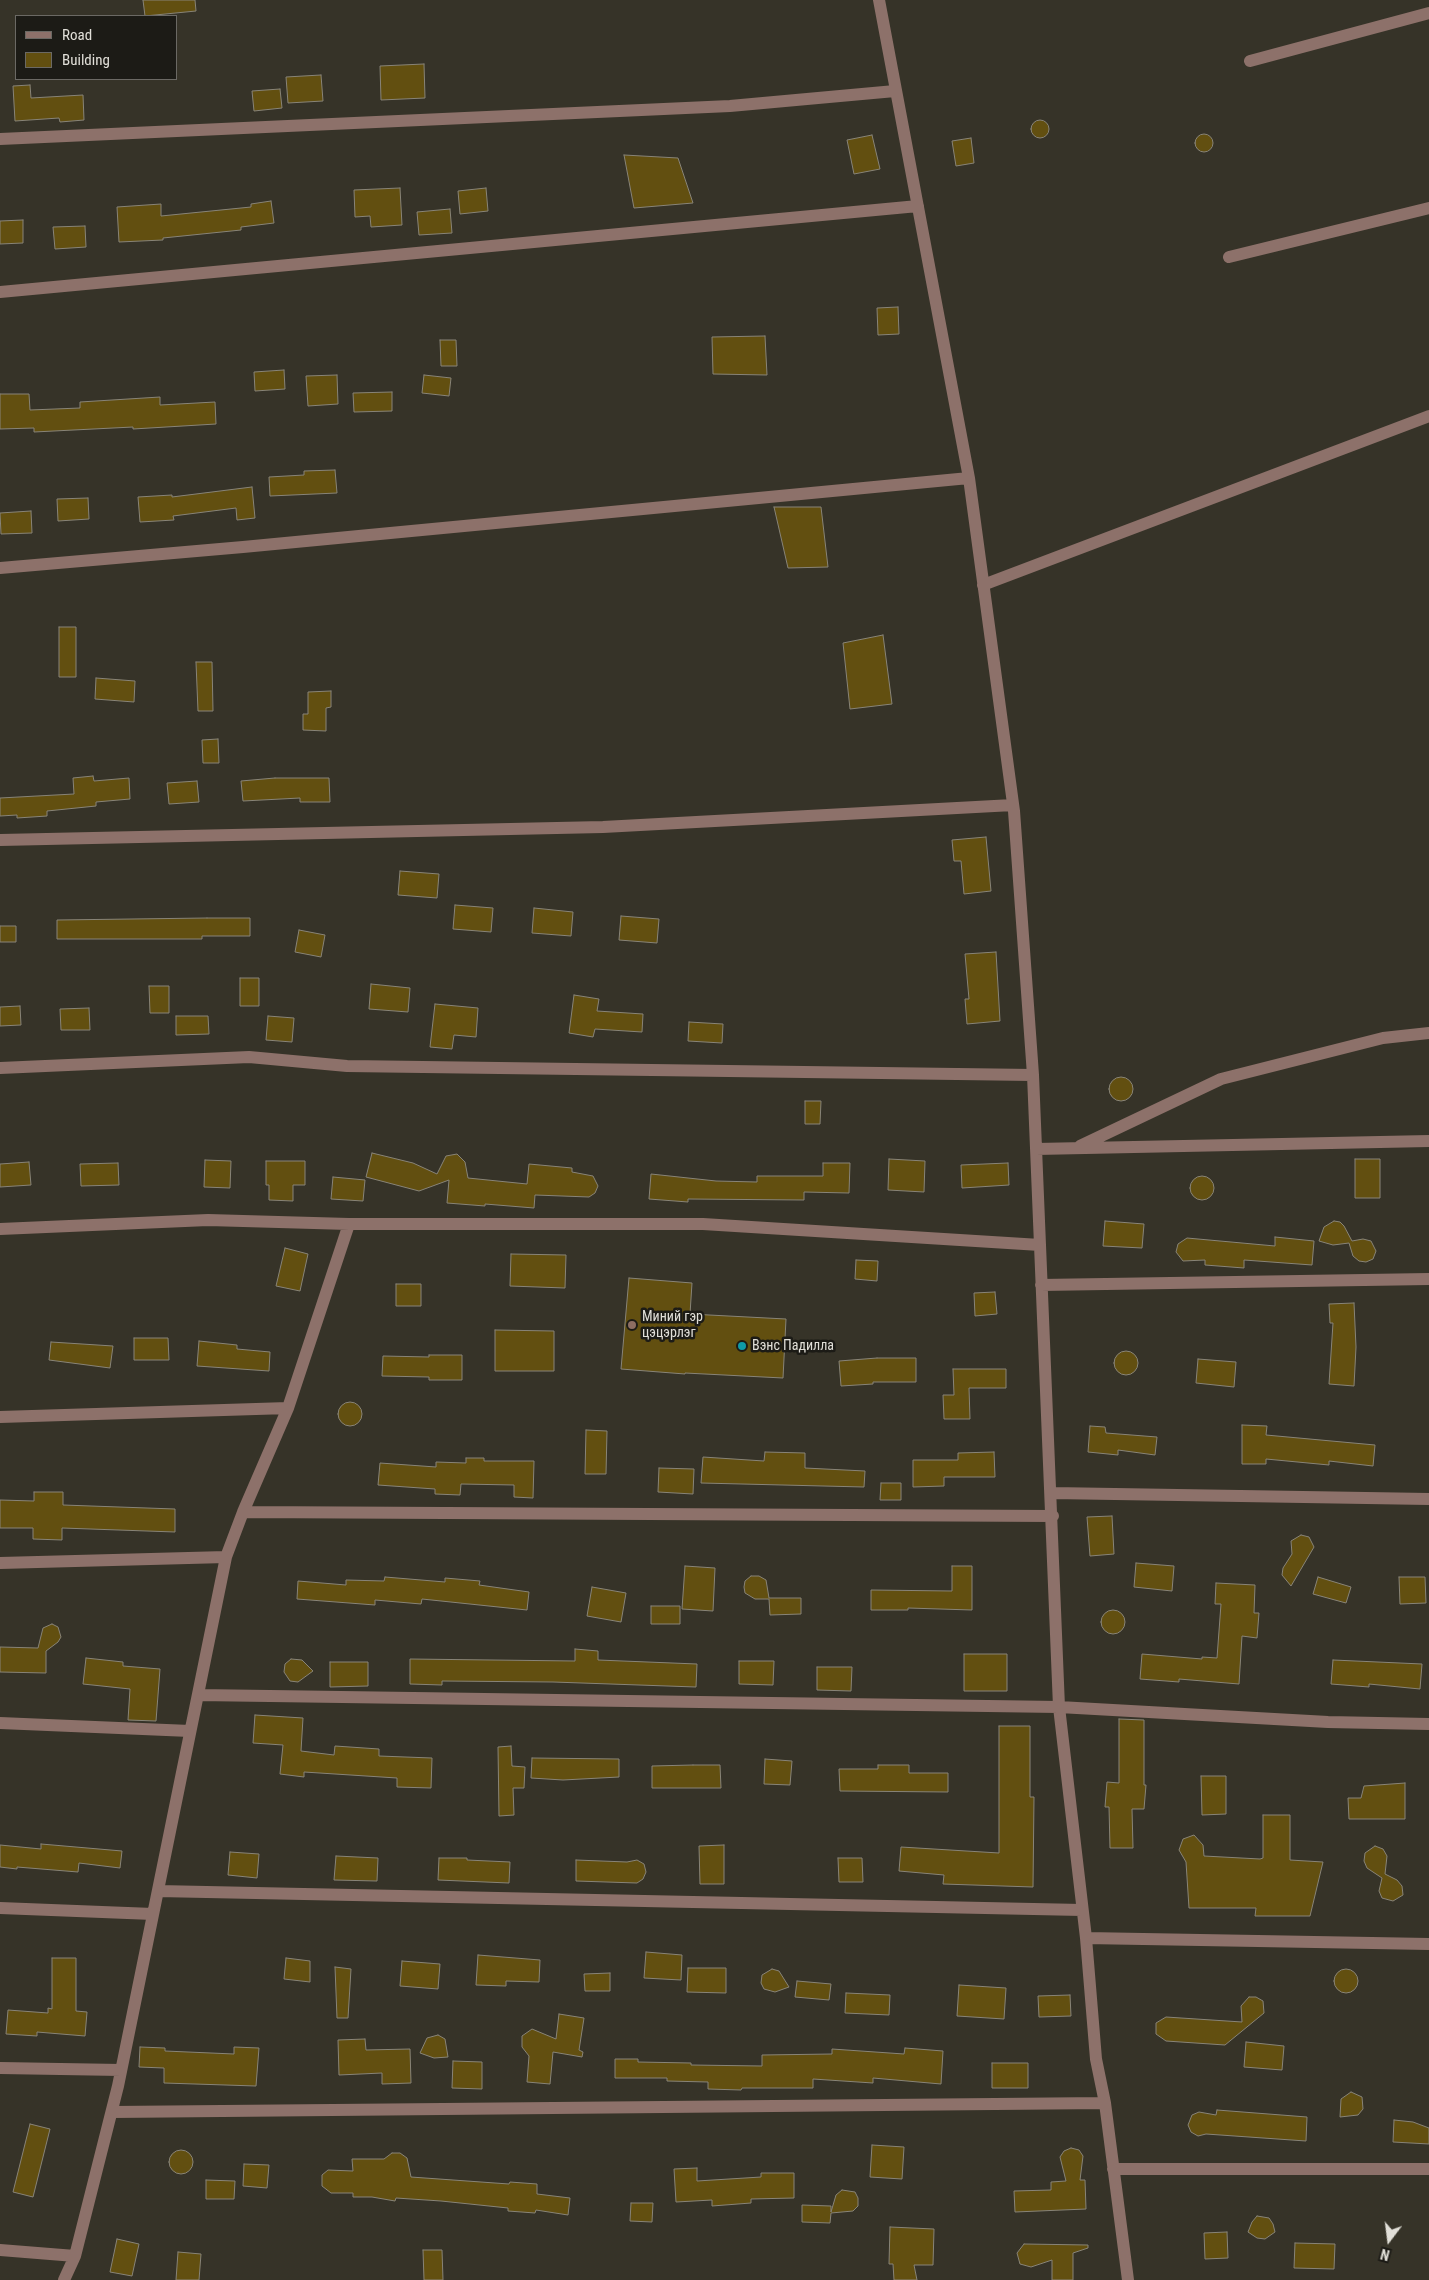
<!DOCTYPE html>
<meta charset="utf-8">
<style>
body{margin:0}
#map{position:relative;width:1429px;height:2280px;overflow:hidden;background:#363328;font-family:"Roboto Condensed",sans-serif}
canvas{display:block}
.legend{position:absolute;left:15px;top:15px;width:162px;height:65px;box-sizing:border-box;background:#1c1b16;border:1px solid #6b6964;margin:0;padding:6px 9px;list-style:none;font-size:15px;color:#e1dfd8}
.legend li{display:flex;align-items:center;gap:10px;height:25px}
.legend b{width:25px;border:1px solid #6b6964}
.north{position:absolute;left:1364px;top:2215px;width:50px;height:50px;-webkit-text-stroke:4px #1c1b16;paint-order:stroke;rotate:195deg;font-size:14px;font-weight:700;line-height:20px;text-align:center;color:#e1dfd8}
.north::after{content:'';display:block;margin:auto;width:18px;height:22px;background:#e1dfd8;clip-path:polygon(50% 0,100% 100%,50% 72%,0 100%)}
</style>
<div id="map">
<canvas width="1429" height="2280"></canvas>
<ul class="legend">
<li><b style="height:6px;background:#8d716a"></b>Road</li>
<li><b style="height:14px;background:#624f10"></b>Building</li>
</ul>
<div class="north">N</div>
</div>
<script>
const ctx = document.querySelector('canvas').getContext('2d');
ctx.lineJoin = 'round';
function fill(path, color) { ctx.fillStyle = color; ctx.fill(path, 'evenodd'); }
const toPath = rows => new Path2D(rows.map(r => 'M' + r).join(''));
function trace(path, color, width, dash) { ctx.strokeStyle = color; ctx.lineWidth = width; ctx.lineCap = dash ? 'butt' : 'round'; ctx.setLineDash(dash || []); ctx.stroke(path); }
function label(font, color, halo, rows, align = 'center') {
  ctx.font = font + ' "Roboto Condensed",sans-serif'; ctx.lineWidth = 5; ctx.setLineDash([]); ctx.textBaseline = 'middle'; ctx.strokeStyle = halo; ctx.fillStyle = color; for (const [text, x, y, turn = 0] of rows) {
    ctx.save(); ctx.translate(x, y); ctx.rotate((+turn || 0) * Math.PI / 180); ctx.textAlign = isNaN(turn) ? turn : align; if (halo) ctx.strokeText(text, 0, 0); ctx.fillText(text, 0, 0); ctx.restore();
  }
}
const building = toPath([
 [143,0,195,0,196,11,145,16,143,0],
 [424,64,425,98,381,100,380,66,424,64],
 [321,75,323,101,288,103,286,77,321,75],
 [30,85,31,98,83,95,84,120,60,122,59,118,15,121,13,86,30,85],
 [280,89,282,108,254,111,252,91,280,89],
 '1031 129a9 9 0 1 1 18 0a9 9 0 1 1-18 0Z',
 '1195 143a9 9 0 1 1 18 0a9 9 0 1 1-18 0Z',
 [872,135,880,169,854,174,847,140,872,135],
 [971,138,974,163,956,166,952,141,971,138],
 [624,155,678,158,693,203,634,208,624,155],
 [400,188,402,225,371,227,370,216,355,217,354,190,400,188],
 [486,188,488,211,460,214,458,191,486,188],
 [271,201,274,223,241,227,241,230,163,238,163,240,119,242,117,207,161,204,161,216,251,207,251,204,271,201],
 [450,209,452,233,419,235,417,212,450,209],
 [23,220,23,243,0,244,0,221,23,220],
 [85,226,86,247,55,249,53,227,85,226],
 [898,307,899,334,878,335,877,308,898,307],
 [765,336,767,375,713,374,712,337,765,336],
 [440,340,456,340,457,366,441,366,440,340],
 [284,370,285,389,255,391,254,372,284,370],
 [337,375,338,404,308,406,306,376,337,375],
 [424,375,451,378,449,396,422,393,424,375],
 [392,392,392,411,354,412,353,393,392,392],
 [0,394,29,394,30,410,80,408,80,402,160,397,160,405,215,402,216,424,133,429,133,427,34,432,34,428,0,429,0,394],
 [335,470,337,493,270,496,269,477,304,475,304,471,335,470],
 [252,487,255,518,237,520,236,508,173,516,174,520,140,522,138,497,172,495,172,497,252,487],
 [88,498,89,519,58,521,57,499,88,498],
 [774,507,821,507,828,567,788,568,774,507],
 [31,511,32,533,1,534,0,513,31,511],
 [59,627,76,627,76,677,59,677,59,627],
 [883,635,892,704,850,709,843,643,883,635],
 [196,662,212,662,213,711,198,711,196,662],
 [96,678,135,681,134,702,95,699,96,678],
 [331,691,331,707,326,708,326,731,303,730,303,714,308,714,308,692,331,691],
 [218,739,219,763,203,763,202,740,218,739],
 [93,776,94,781,129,778,130,799,96,802,96,806,47,811,47,816,17,818,17,815,0,816,0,798,74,794,73,778,93,776],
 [275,778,329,778,330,802,300,802,300,798,243,801,241,781,275,778],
 [197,781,199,802,169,804,167,783,197,781],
 [986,837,991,891,964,894,961,861,954,861,952,840,986,837],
 [400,871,439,874,437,898,398,895,400,871],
 [455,905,493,908,491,932,453,929,455,905],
 [534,908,573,912,571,936,532,933,534,908],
 [621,916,659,919,657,943,619,940,621,916],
 [207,918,250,918,250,936,202,936,202,939,57,939,57,920,207,918],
 [0,926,16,926,16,942,0,942,0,926],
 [299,930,325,935,321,957,295,952,299,930],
 [996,952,1000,1021,967,1024,965,999,969,999,965,954,996,952],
 [240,978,259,978,259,1006,240,1006,240,978],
 [371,984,410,988,408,1012,369,1009,371,984],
 [149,986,169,986,169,1013,150,1013,149,986],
 [574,995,599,999,597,1011,643,1014,642,1032,595,1029,593,1037,569,1033,574,995],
 [435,1004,478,1008,476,1037,454,1035,452,1049,430,1047,435,1004],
 [20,1006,21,1025,0,1026,0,1007,20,1006],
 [89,1008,90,1030,61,1030,60,1009,89,1008],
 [176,1016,208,1016,209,1034,176,1035,176,1016],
 [268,1016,294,1018,292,1042,266,1040,268,1016],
 [689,1022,723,1024,722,1043,688,1041,689,1022],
 '1109 1089a12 12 0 1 1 24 0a12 12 0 1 1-24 0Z',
 [805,1101,821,1101,820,1124,805,1124,805,1101],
 [372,1153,413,1163,437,1174,446,1156,457,1154,465,1162,468,1178,527,1184,529,1164,572,1168,572,1172,593,1176,598,1186,595,1193,589,1197,535,1195,534,1208,485,1204,485,1206,447,1203,449,1180,419,1191,366,1177,372,1153],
 [889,1159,925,1161,924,1192,888,1190,889,1159],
 [1355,1159,1380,1159,1380,1198,1355,1198,1355,1159],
 [205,1160,231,1161,230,1188,204,1187,205,1160],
 [266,1161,305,1161,305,1185,293,1185,293,1201,269,1200,269,1185,266,1185,266,1161],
 [29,1162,31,1185,0,1187,0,1164,29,1162],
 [118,1163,119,1185,81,1186,80,1164,118,1163],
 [823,1163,850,1163,849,1193,804,1192,804,1200,688,1199,688,1202,649,1199,651,1174,716,1181,757,1182,757,1176,823,1176,823,1163],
 [1008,1163,1009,1185,962,1188,961,1165,1008,1163],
 '1190 1188a12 12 0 1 1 24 0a12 12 0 1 1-24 0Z',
 [333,1177,365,1180,363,1201,331,1199,333,1177],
 [1105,1221,1144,1224,1142,1248,1103,1246,1105,1221],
 [1334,1221,1340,1222,1344,1226,1352,1241,1363,1239,1371,1241,1376,1251,1373,1259,1366,1262,1359,1261,1353,1256,1349,1243,1333,1245,1319,1241,1324,1227,1334,1221],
 [1275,1237,1314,1241,1312,1265,1244,1260,1244,1268,1205,1265,1205,1260,1183,1261,1176,1252,1178,1244,1187,1238,1275,1246,1275,1237],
 [285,1248,308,1254,300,1291,276,1286,285,1248],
 [511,1254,566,1255,565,1288,510,1286,511,1254],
 [856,1260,878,1261,877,1281,855,1279,856,1260],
 [629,1278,692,1283,690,1314,786,1319,783,1378,685,1373,685,1374,621,1369,629,1278],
 [396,1284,421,1284,421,1306,396,1306,396,1284],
 [995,1292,997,1314,975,1316,974,1293,995,1292],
 [1354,1303,1356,1347,1354,1386,1329,1384,1333,1323,1330,1323,1329,1304,1354,1303],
 [495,1330,554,1331,554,1371,495,1371,495,1330],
 [134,1338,168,1338,169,1360,134,1360,134,1338],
 [199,1341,237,1345,237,1349,270,1352,269,1371,197,1366,199,1341],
 [51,1342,113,1346,110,1368,49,1360,51,1342],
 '1114 1363a12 12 0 1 1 24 0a12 12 0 1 1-24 0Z',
 [429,1355,462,1355,462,1380,429,1380,429,1377,382,1376,383,1356,429,1357,429,1355],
 [877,1358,916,1358,916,1382,873,1382,873,1384,841,1386,839,1361,877,1358],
 [1198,1359,1236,1362,1234,1387,1196,1383,1198,1359],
 [953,1369,1006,1369,1006,1388,969,1388,970,1419,944,1419,943,1395,954,1395,953,1369],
 '338 1414a12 12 0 1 1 24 0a12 12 0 1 1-24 0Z',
 [1242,1425,1267,1426,1266,1435,1375,1445,1373,1466,1329,1461,1329,1465,1266,1459,1266,1464,1242,1464,1242,1425],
 [1090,1426,1105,1427,1106,1433,1157,1437,1155,1455,1118,1450,1118,1455,1088,1452,1090,1426],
 [586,1430,607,1431,606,1474,585,1474,586,1430],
 [765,1452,805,1453,805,1468,865,1471,864,1487,701,1483,703,1457,764,1461,765,1452],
 [994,1452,995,1477,944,1477,944,1486,913,1487,913,1460,958,1460,958,1453,994,1452],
 [466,1458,484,1458,484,1461,534,1461,533,1498,514,1497,514,1485,461,1484,460,1495,435,1494,435,1489,378,1485,380,1463,436,1467,436,1462,466,1463,466,1458],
 [659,1468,694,1469,693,1494,658,1492,659,1468],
 [881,1483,901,1483,901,1500,880,1500,881,1483],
 [34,1492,63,1492,63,1505,175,1509,175,1532,62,1528,62,1540,33,1539,33,1528,0,1528,0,1500,34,1501,34,1492],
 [1112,1516,1114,1554,1090,1556,1087,1517,1112,1516],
 [1301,1535,1309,1537,1314,1547,1291,1586,1282,1575,1283,1568,1292,1554,1291,1541,1301,1535],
 [1136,1563,1174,1566,1172,1591,1134,1587,1136,1563],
 [685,1566,715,1568,713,1611,682,1609,685,1566],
 [952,1566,972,1566,972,1610,908,1608,908,1610,871,1610,871,1590,952,1591,952,1566],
 [751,1576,759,1576,766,1580,769,1598,801,1598,801,1614,770,1615,769,1599,755,1599,745,1593,744,1587,745,1581,751,1576],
 [385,1577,445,1582,445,1578,480,1581,479,1585,529,1592,527,1610,422,1599,421,1604,375,1600,375,1605,297,1599,298,1581,346,1585,346,1580,384,1581,385,1577],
 [1318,1577,1351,1587,1346,1603,1313,1594,1318,1577],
 [1399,1577,1425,1577,1426,1603,1400,1604,1399,1577],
 [1216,1583,1255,1585,1254,1613,1259,1613,1257,1638,1242,1636,1239,1684,1179,1679,1179,1682,1140,1679,1142,1654,1202,1659,1202,1657,1217,1658,1221,1604,1215,1604,1216,1583],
 [592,1587,626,1593,621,1622,587,1616,592,1587],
 [651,1606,680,1606,680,1624,651,1624,651,1606],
 '1101 1622a12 12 0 1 1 24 0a12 12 0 1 1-24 0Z',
 [52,1624,58,1627,61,1637,58,1642,46,1651,46,1673,0,1672,0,1647,38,1648,43,1628,52,1624],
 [575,1649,598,1651,598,1660,697,1664,696,1687,553,1682,442,1681,442,1685,410,1684,410,1659,575,1661,575,1649],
 [964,1654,1007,1654,1007,1691,964,1691,964,1654],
 [86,1658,123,1662,123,1666,160,1669,156,1721,128,1720,130,1689,83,1684,86,1658],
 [291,1659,302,1660,313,1671,298,1682,290,1681,284,1672,285,1664,291,1659],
 [1333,1660,1422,1664,1420,1689,1369,1684,1369,1687,1331,1684,1333,1660],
 [739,1661,774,1661,773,1685,739,1684,739,1661],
 [330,1662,368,1662,368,1686,330,1687,330,1662],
 [817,1667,852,1667,851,1691,817,1690,817,1667],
 [255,1715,303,1718,301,1751,334,1755,335,1746,379,1749,379,1756,432,1758,431,1788,397,1787,397,1778,304,1772,304,1777,280,1774,283,1745,253,1743,255,1715],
 [1119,1719,1144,1720,1144,1785,1146,1785,1144,1809,1132,1809,1133,1848,1110,1848,1109,1807,1105,1807,1107,1782,1119,1783,1119,1719],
 [999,1726,1030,1726,1030,1797,1034,1797,1033,1887,943,1884,944,1875,899,1871,901,1847,999,1853,999,1726],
 [511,1746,512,1766,525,1767,524,1788,513,1788,514,1815,499,1816,498,1747,511,1746],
 [532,1758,619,1759,619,1777,563,1780,531,1778,532,1758],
 [765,1759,792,1761,790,1785,764,1784,765,1759],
 [693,1765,720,1765,721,1788,652,1788,652,1766,693,1765],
 [878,1765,909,1765,909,1773,948,1773,948,1792,840,1791,839,1769,878,1769,878,1765],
 [1201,1776,1226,1776,1226,1814,1202,1815,1201,1776],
 [1405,1783,1405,1819,1349,1819,1348,1798,1361,1798,1364,1786,1405,1783],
 [1263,1815,1290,1815,1290,1860,1323,1862,1310,1916,1255,1916,1256,1908,1189,1908,1186,1862,1179,1850,1183,1839,1194,1835,1203,1845,1204,1856,1260,1859,1263,1858,1263,1815],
 [41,1844,122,1851,120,1868,79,1863,78,1872,17,1867,17,1869,0,1867,0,1845,41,1849,41,1844],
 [724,1845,724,1884,700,1884,699,1846,724,1845],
 [1375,1846,1383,1849,1387,1856,1385,1874,1397,1880,1402,1886,1403,1895,1393,1901,1382,1898,1379,1891,1382,1878,1367,1868,1364,1861,1365,1853,1375,1846],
 [230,1852,259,1854,257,1878,228,1875,230,1852],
 [336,1856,378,1858,377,1881,334,1880,336,1856],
 [439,1858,467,1858,467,1860,510,1862,509,1883,438,1880,439,1858],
 [838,1858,862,1858,863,1882,839,1882,838,1858],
 [576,1860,627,1862,637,1860,644,1864,646,1872,643,1879,637,1883,576,1881,576,1860],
 [646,1952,682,1955,681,1980,644,1978,646,1952],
 [478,1955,540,1960,539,1982,506,1981,506,1986,476,1985,478,1955],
 [52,1958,76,1958,76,2011,87,2012,85,2036,37,2032,37,2036,6,2034,8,2010,48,2013,48,2008,52,2009,52,1958],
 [286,1958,310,1961,310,1982,284,1979,286,1958],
 [402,1961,440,1964,438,1989,400,1986,402,1961],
 [335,1967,351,1969,348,2018,337,2018,335,1967],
 [688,1968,726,1968,726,1993,687,1992,688,1968],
 [772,1969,779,1971,789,1987,775,1992,764,1989,761,1983,762,1975,772,1969],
 '1334 1981a12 12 0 1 1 24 0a12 12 0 1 1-24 0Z',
 [610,1973,610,1991,585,1991,584,1974,610,1973],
 [797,1981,831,1984,829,2000,795,1997,797,1981],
 [959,1985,1006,1988,1004,2019,957,2016,959,1985],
 [846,1993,890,1995,889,2015,845,2013,846,1993],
 [1070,1995,1071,2016,1039,2017,1038,1996,1070,1995],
 [1249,1997,1256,1997,1263,2001,1264,2013,1225,2045,1166,2041,1156,2034,1156,2023,1166,2017,1242,2022,1241,2006,1249,1997],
 [559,2014,584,2018,579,2050,583,2052,582,2057,553,2052,550,2084,527,2082,529,2056,522,2047,522,2036,532,2029,556,2039,559,2014],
 [438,2035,445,2039,448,2057,434,2058,420,2053,427,2038,438,2035],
 [365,2039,366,2050,410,2049,411,2083,382,2084,382,2073,339,2075,338,2040,365,2039],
 [1246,2042,1284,2046,1282,2070,1244,2067,1246,2042],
 [140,2047,165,2048,165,2051,234,2054,234,2047,259,2048,256,2086,164,2083,164,2068,139,2067,140,2047],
 [905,2048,943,2051,941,2084,873,2078,873,2083,813,2079,813,2088,742,2088,741,2090,708,2089,708,2082,667,2081,667,2078,615,2078,615,2059,638,2059,638,2062,691,2063,691,2065,762,2066,762,2055,832,2054,832,2049,904,2054,905,2048],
 [453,2061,482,2062,482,2089,452,2088,453,2061],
 [992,2063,1028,2063,1028,2088,992,2088,992,2063],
 [1351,2092,1362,2097,1363,2109,1358,2115,1340,2117,1341,2099,1351,2092],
 [1217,2110,1307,2117,1306,2141,1206,2134,1198,2136,1191,2132,1188,2125,1192,2115,1199,2112,1216,2115,1217,2110],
 [1394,2120,1413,2122,1429,2128,1429,2144,1393,2142,1394,2120],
 [30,2124,50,2129,33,2197,13,2192,30,2124],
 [872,2145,904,2147,902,2179,870,2177,872,2145],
 [1071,2148,1079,2150,1083,2156,1080,2180,1085,2180,1086,2209,1015,2212,1014,2191,1051,2190,1051,2182,1066,2181,1060,2157,1064,2151,1071,2148],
 '169 2162a12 12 0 1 1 24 0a12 12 0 1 1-24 0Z',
 [392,2153,400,2153,407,2158,411,2177,509,2184,510,2182,537,2184,537,2194,570,2198,568,2215,536,2210,535,2213,508,2211,508,2208,441,2201,396,2198,395,2201,372,2197,353,2197,353,2193,331,2193,322,2186,322,2175,328,2170,353,2171,352,2159,384,2159,392,2153],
 [244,2164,269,2165,267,2188,243,2186,244,2164],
 [697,2168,697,2181,761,2177,761,2173,794,2173,794,2198,751,2199,751,2203,712,2206,712,2200,676,2202,674,2169,697,2168],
 [206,2180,235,2181,234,2199,206,2199,206,2180],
 [842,2190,855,2192,858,2198,858,2206,853,2211,831,2213,830,2223,802,2222,802,2205,831,2206,831,2212,836,2195,842,2190],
 [631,2203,653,2203,652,2222,630,2221,631,2203],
 [1257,2216,1269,2218,1273,2224,1275,2232,1265,2239,1257,2238,1248,2232,1252,2222,1257,2216],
 [890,2227,934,2229,933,2265,914,2265,917,2280,894,2280,893,2264,889,2264,890,2227],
 [1227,2232,1228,2258,1205,2259,1204,2233,1227,2232],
 [117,2239,139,2244,132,2276,110,2272,117,2239],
 [1295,2243,1335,2244,1334,2269,1294,2268,1295,2243],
 [1024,2244,1088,2245,1088,2248,1073,2253,1073,2280,1052,2280,1052,2260,1031,2267,1020,2264,1017,2253,1024,2244],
 [423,2250,442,2250,443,2280,424,2280,423,2250],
 [178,2252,201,2254,199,2280,176,2280,178,2252]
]);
fill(building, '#624f10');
trace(building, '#888478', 1);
trace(toPath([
 [879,0,969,478,1014,811,1033,1075,1059,1707,1086,1938,1096,2059,1105,2103,1128,2280],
 [1250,61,1429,13],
 [0,139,730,106,895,91],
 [1229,257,1429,208],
 [0,292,918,206],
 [0,568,243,547,969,478],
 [983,585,1429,416],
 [0,840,603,827,1013,805],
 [0,1068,249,1057,347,1066,1033,1075],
 [1080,1146,1221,1079,1383,1038,1429,1033],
 [1036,1149,1429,1141],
 [0,1229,208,1220,349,1224,703,1224,1040,1245],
 [1041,1285,1429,1279],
 [0,1417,288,1408],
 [1052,1493,1429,1499],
 [243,1512,1053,1516],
 [0,1563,226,1557],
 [198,1695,1059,1707,1328,1722,1429,1724],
 [0,1723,190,1731],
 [158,1891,1082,1910],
 [0,1908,153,1914],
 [1086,1938,1429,1944],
 [0,2068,121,2070],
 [112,2112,1105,2103],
 [1113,2169,1429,2169],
 [0,2250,75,2256],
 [64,2280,75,2256,118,2086,226,1557,243,1512,288,1408,349,1224]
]), '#8d716a', 12);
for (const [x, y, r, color] of [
 [632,1325,5,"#8d6e63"],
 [742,1346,5,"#0f9aa8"]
]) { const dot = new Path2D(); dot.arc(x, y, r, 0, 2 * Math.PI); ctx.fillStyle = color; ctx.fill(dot); trace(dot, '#1c1b16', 2); }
label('14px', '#e1dfd8', '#1c1b16', [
 ["Миний гэр",642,1317],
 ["цэцэрлэг",642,1333],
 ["Вэнс Падилла",752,1346]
], 'left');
</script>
